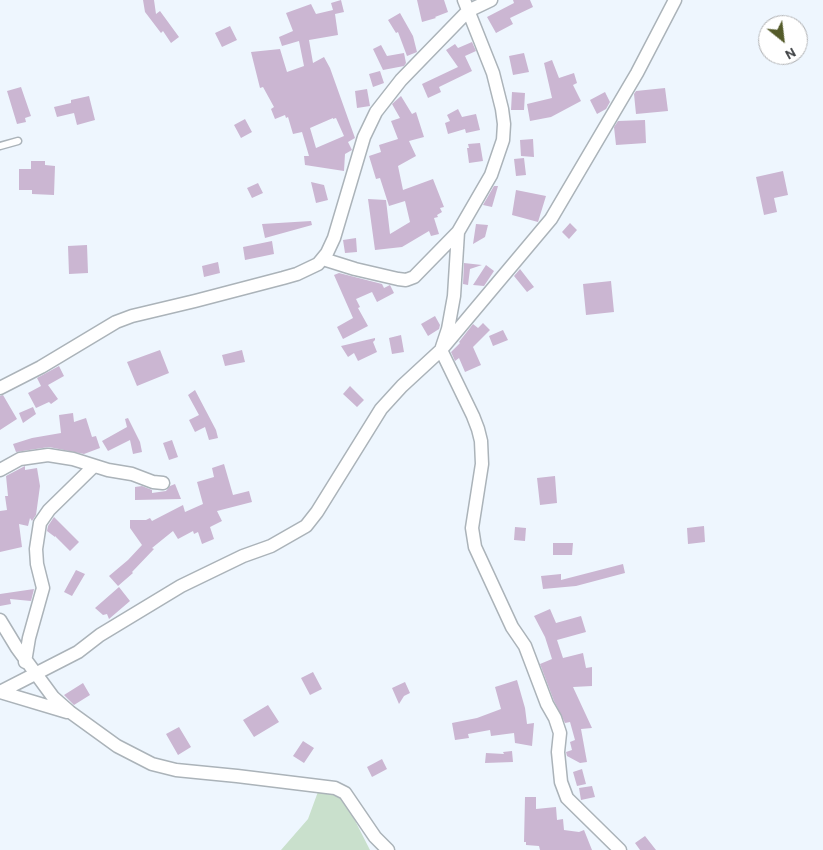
<!DOCTYPE html>
<style>
body{margin:0}
#map{position:relative;width:823px;height:850px;overflow:hidden;background:#eef6fe;font-family:Overpass,sans-serif}
canvas{display:block}
.north{position:absolute;left:758px;top:15px;width:50px;height:50px;box-sizing:border-box;background:#fff;border:1px solid #b0b1b3;border-radius:50%;rotate:151deg;font-size:14px;font-weight:700;line-height:20px;text-align:center;color:#3a3d40}
.north::after{content:'';display:block;margin:auto;width:18px;height:22px;background:#545b2a;clip-path:polygon(50% 0,100% 100%,50% 72%,0 100%)}
</style>
<div id="map">
<canvas width="823" height="850"></canvas>
<div class="north">N</div>
</div>
<script>
const ctx = document.querySelector('canvas').getContext('2d');
ctx.lineJoin = 'round';
function fill(path, color) { ctx.fillStyle = color; ctx.fill(path, 'evenodd'); }
const toPath = rows => new Path2D(rows.map(r => 'M' + r).join(''));
function trace(path, color, width, dash) { ctx.strokeStyle = color; ctx.lineWidth = width; ctx.lineCap = dash ? 'butt' : 'round'; ctx.setLineDash(dash || []); ctx.stroke(path); }
fill(toPath([
 [319,789,344,799,370,850,281,850,308,819]
]), '#c9e0cc');
fill(toPath([
 [143,0,154,0,156,14,160,11,179,37,171,43,163,31,161,33,145,12],
 [341,0,344,12,335,14,338,35,309,40,313,63,324,57,330,68,355,138,348,142,352,150,345,154,344,171,305,165,304,156,309,156,302,132,293,134,288,117,286,118,285,115,275,119,271,109,274,107,263,87,260,88,251,52,280,49,287,72,304,66,299,41,282,46,279,37,293,31,286,13,311,4,316,14,333,10,331,3],
 [333,118,333,119,336,118,344,136,316,148,310,128],
 [417,0,444,0,448,12,435,17,436,18,422,22],
 [513,0,530,0,533,7,510,18,513,24,496,33,487,17,514,3],
 [400,13,413,36,417,52,407,56,398,32,396,33,388,20],
 [230,26,237,40,222,47,215,33],
 [472,42,476,51,465,56,472,71,439,87,441,92,428,98,422,84,458,67,446,50,455,44,458,48],
 [381,45,387,56,404,53,406,63,404,66,383,70,373,49],
 [524,53,529,72,513,75,509,56],
 [552,60,559,78,574,73,577,83,573,85,581,101,551,117,530,121,527,104,552,98,544,63],
 [380,71,384,83,373,87,369,74],
 [21,87,31,116,25,118,26,122,17,124,7,91],
 [665,88,668,111,636,114,634,94,636,91],
 [367,89,370,106,357,108,355,91],
 [512,92,525,93,524,110,511,110],
 [605,92,610,102,606,109,597,114,590,100],
 [89,96,95,120,77,125,74,113,57,117,54,107,71,103,71,100],
 [401,96,412,114,416,112,424,137,409,141,416,156,398,166,403,190,433,179,444,207,440,208,442,212,437,215,438,217,434,218,439,234,431,236,429,231,402,247,375,250,368,199,386,200,390,234,410,222,405,201,389,206,380,178,376,179,369,156,381,152,379,145,398,139,391,121,400,118,392,104],
 [458,109,462,117,476,114,480,130,466,133,465,129,448,134,445,123,450,121,447,115],
 [245,119,252,132,241,138,234,125],
 [645,120,646,143,616,145,614,127,618,121],
 [533,139,534,157,521,156,520,140],
 [480,143,483,161,469,163,467,148,469,148,468,144],
 [524,158,526,175,516,176,514,159],
 [31,161,45,161,45,165,55,166,54,195,32,194,32,190,19,190,19,169,31,169],
 [783,171,788,195,774,198,777,212,764,215,756,177],
 [311,182,324,185,328,200,316,203],
 [258,183,263,193,252,198,247,188],
 [494,186,498,186,492,207,483,205],
 [516,190,546,196,538,222,512,215],
 [311,221,312,225,265,238,262,224],
 [570,223,577,230,569,239,562,232],
 [476,224,488,225,485,237,473,244],
 [356,238,357,252,345,253,343,240],
 [272,241,274,254,245,260,243,247],
 [87,245,88,273,69,274,68,246],
 [218,262,220,273,204,277,202,266],
 [464,263,482,265,470,269,468,285,463,284],
 [486,265,494,271,484,286,473,285],
 [520,269,534,287,527,292,514,276],
 [339,273,382,284,384,288,390,285,394,293,377,302,372,292,356,299,360,307,358,308,368,326,343,339,337,327,353,318,334,275],
 [611,281,614,312,586,315,583,284],
 [435,316,440,325,439,329,428,336,421,324],
 [483,323,490,330,473,347,481,365,465,372,459,358,455,361,451,352,460,343,459,342,473,324,478,328],
 [503,330,508,340,493,346,489,336],
 [401,335,404,352,392,354,389,338],
 [375,338,375,340,373,342,377,352,358,361,354,353,348,357,341,346],
 [160,350,169,373,137,386,127,362],
 [242,350,245,362,225,366,222,355],
 [59,366,64,376,48,385,58,399,51,404,49,402,36,408,28,393,41,386,37,378],
 [350,386,364,400,357,407,343,394],
 [195,390,216,430,218,438,209,440,205,427,195,432,189,420,199,415,188,395],
 [3,395,17,419,0,430,0,396],
 [33,407,36,414,23,423,19,413],
 [73,413,74,422,86,418,92,437,96,436,100,448,84,454,49,447,16,452,13,444,32,438,61,433,59,415],
 [128,418,140,442,142,452,133,454,130,440,108,451,102,441,127,427,125,419],
 [172,440,178,457,169,460,163,443],
 [224,464,233,495,249,491,252,502,217,511,222,521,210,527,214,539,202,544,198,532,194,534,193,531,178,539,173,531,152,548,154,549,132,572,133,573,118,586,109,576,128,560,142,545,130,528,130,520,146,520,150,518,152,521,183,505,185,512,203,504,197,482,214,477,212,468],
 [25,466,25,470,37,468,40,486,36,515,32,521,30,518,28,526,19,524,22,547,0,552,0,511,7,510,5,496,8,496,6,476],
 [555,476,557,503,540,505,537,478],
 [175,484,181,499,135,500,135,487,142,486,152,490,152,493,166,491,170,486],
 [54,517,79,542,70,551,55,536,55,537,47,531,48,526],
 [704,526,705,542,688,544,687,528],
 [515,527,526,528,525,541,514,540],
 [553,543,573,543,572,555,553,555],
 [623,564,625,573,576,586,543,589,541,576,561,574,561,580],
 [76,570,85,574,72,596,64,592],
 [119,587,130,601,109,619,107,614,103,615,95,608],
 [34,589,31,601,10,599,11,604,0,606,0,594],
 [550,609,556,623,581,616,586,632,557,640,563,658,583,653,586,668,592,667,592,686,573,687,592,728,581,729,587,762,580,763,567,756,566,752,572,750,570,742,575,740,570,722,565,723,554,701,540,664,552,659,545,637,534,616],
 [313,672,322,689,310,695,301,678],
 [517,680,525,708,527,724,534,723,532,746,515,743,514,733,491,736,490,730,468,734,469,738,455,740,452,723,477,718,501,709,495,687],
 [405,682,410,693,404,696,399,704,392,688],
 [83,683,90,695,74,705,64,695],
 [268,705,279,722,254,737,243,720],
 [179,727,191,747,178,755,166,734],
 [303,741,314,748,304,763,293,756],
 [512,751,513,762,485,763,486,753,504,754,503,752],
 [382,759,387,769,372,777,367,767],
 [582,769,586,784,577,786,573,772],
 [592,786,595,797,581,800,579,788],
 [525,797,536,797,536,809,556,807,557,820,563,819,564,830,579,832,584,830,592,850,540,850,539,846,526,845,526,842,524,842],
 [645,836,656,850,640,850,635,843]
]), '#cbb6d2');
const lane = toPath([
 [0,146,18,141]
]);
const street = toPath([
 [458,232,454,296,448,329,441,350,473,416,478,429,481,441,482,464,472,528,475,547,512,627,525,646,547,704,555,718,560,733,558,752,561,782,567,798,620,850],
 [323,259,355,269,398,279,406,280,414,277,458,232,491,175,503,140,504,124,502,109,493,73,464,0],
 [0,388,41,367,116,322,132,316,195,301,283,278,297,274,318,264,327,253,334,238,364,137,376,112,401,80,468,11,491,0],
 [0,470,20,459,48,455,73,459,108,470,132,474,153,482,163,483],
 [0,620,17,648,53,697,70,712,117,746,152,764,176,770,237,776,335,788,345,793,375,837,388,850],
 [25,662,29,638,43,588,37,564,36,549,40,523,49,510,94,466],
 [0,692,78,652,100,635,181,586,243,556,271,546,306,526,317,512,381,409,402,386,441,350,551,219,637,73,675,0],
 [0,692,67,712]
]);
trace(lane, '#abb3b9', 9);
trace(street, '#abb3b9', 15);
trace(lane, '#fff', 6);
trace(street, '#fff', 12);
</script>
